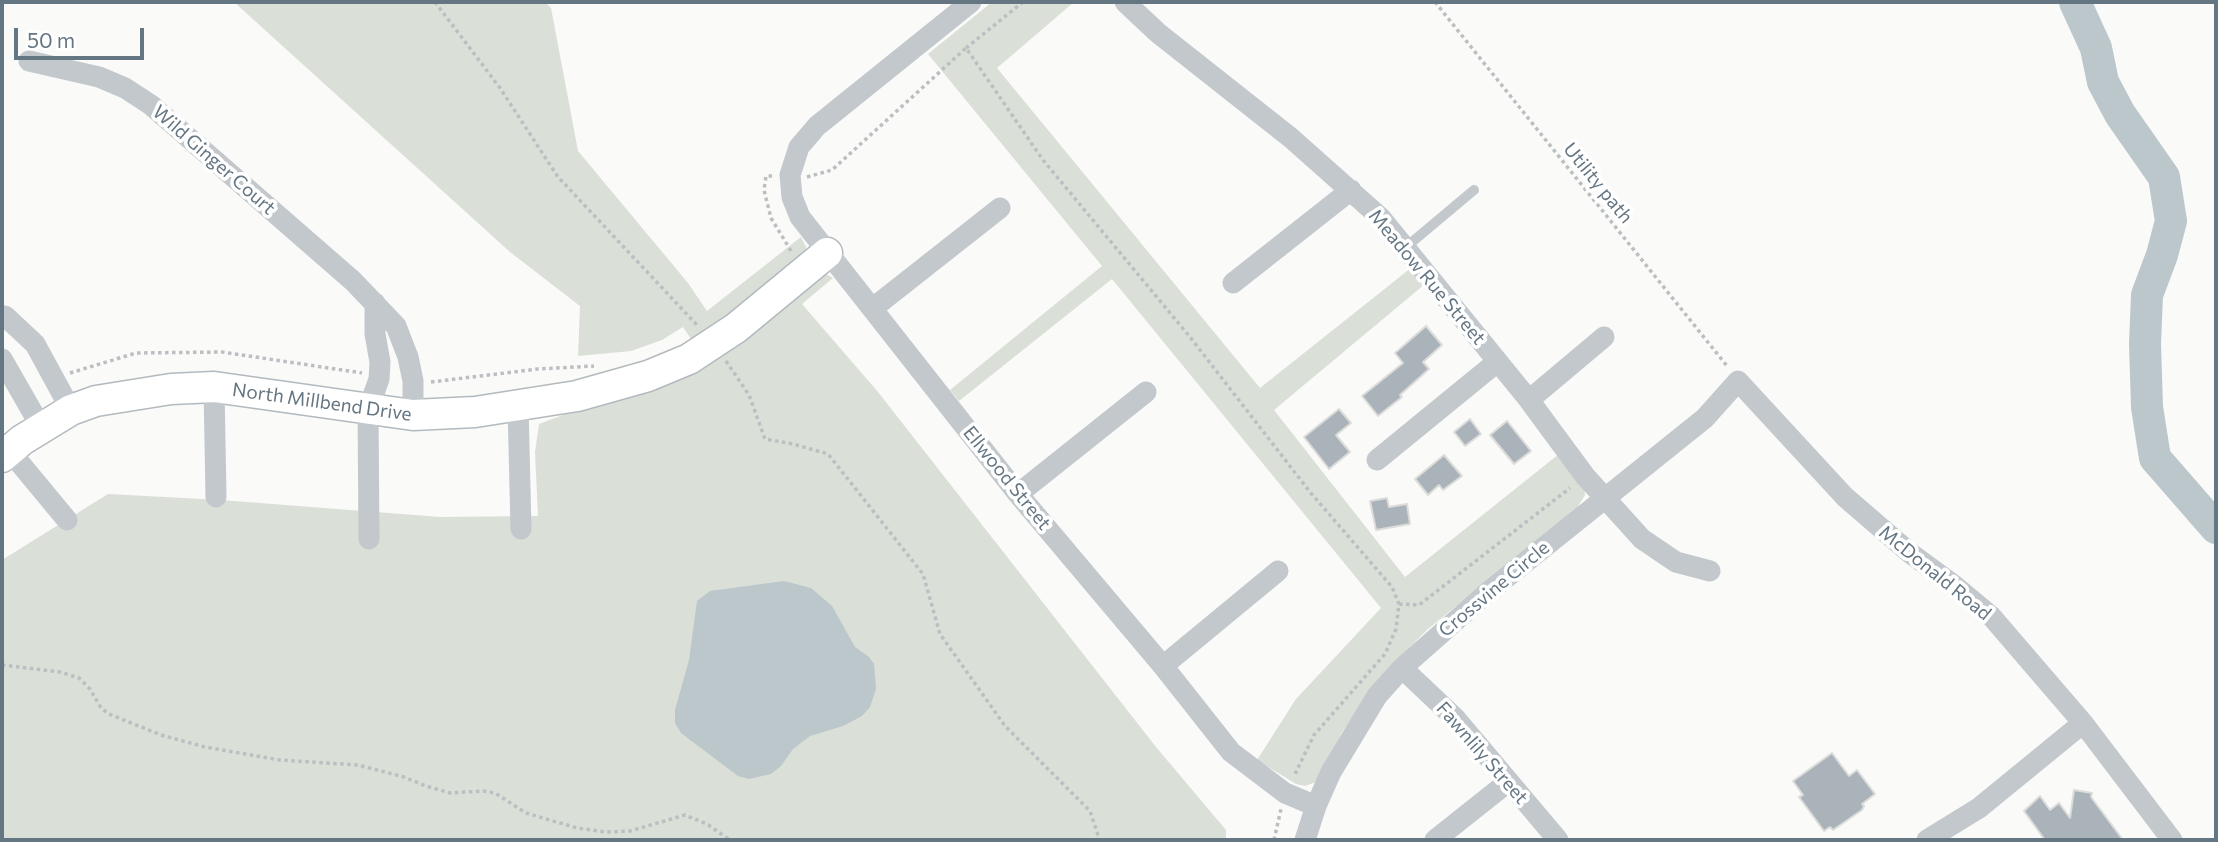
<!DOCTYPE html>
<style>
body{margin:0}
#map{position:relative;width:2218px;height:842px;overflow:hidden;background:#fafaf8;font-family:Commissioner,sans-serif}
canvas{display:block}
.frame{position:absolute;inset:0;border:4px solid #657683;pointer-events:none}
.scale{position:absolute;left:14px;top:28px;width:130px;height:32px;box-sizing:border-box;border:4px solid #657683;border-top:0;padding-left:9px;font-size:21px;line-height:24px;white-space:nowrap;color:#657683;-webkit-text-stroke:5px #fff;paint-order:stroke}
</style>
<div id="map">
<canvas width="2218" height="842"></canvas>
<div class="frame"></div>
<div class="scale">50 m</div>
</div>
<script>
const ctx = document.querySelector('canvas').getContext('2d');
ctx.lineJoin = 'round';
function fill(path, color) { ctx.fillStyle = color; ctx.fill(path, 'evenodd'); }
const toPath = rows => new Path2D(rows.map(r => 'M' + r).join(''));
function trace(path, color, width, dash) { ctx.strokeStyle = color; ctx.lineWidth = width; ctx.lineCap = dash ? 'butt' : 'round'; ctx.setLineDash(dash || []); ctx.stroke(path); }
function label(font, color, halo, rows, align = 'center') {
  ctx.font = font + ' Commissioner,sans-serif'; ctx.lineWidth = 7; ctx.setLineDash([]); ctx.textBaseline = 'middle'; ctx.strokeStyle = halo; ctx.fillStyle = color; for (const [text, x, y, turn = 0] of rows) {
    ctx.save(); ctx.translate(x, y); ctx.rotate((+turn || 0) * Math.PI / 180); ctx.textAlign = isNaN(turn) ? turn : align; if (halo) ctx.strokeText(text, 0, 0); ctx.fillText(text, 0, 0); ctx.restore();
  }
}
fill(toPath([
 [234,2,545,2,551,8,578,151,688,283,707,311,801,237,806,247,805,258,819,274,826,274,833,278,802,304,878,392,1156,747,1226,830,1226,840,2,840,2,560,108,494,221,500,440,517,538,516,535,452,539,424,706,361,683,327,662,340,631,351,578,356,580,306,510,252],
 [992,2,1074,2,997,68,1260,388,1411,268,1425,284,1274,410,1405,577,1559,454,1584,484,1585,495,1577,508,1428,629,1395,662,1343,731,1316,782,1305,786,1296,784,1257,760,1296,699,1381,608,1112,279,959,401,950,390,1102,266,928,54]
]), '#dadfd7');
fill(toPath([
 [784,581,811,588,832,606,855,647,869,657,874,664,876,689,870,707,862,716,843,726,810,736,793,749,781,766,771,774,749,779,738,776,681,733,675,723,675,710,689,660,697,601,710,591]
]), '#bbc7cb');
trace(toPath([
 [2075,2,2096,48,2103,82,2120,114,2164,177,2171,221,2162,255,2147,295,2145,344,2147,407,2155,458,2216,528]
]), '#bbc7cb', 32);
const building = toPath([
 [1426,326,1442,345,1423,362,1429,369,1400,395,1402,397,1378,416,1362,396,1403,363,1395,353,1426,326],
 [1339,409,1351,423,1336,435,1350,452,1329,469,1304,437,1339,409],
 [1470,419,1481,434,1465,446,1454,432,1470,419],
 [1507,421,1531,451,1514,464,1490,435,1507,421],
 [1444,455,1462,476,1443,490,1439,485,1428,495,1415,479,1444,455],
 [1387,498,1389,507,1407,504,1410,524,1376,530,1370,501,1387,498],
 [1832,753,1849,776,1857,770,1875,794,1862,804,1864,806,1862,810,1833,830,1830,827,1824,831,1799,797,1803,795,1793,781,1832,753],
 [2074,790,2092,793,2091,797,2123,840,2045,840,2024,811,2040,796,2050,810,2059,803,2070,818,2074,790]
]);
fill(building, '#aab3b9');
trace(building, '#dcdcda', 2);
const secondary = toPath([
 [2,457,22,440,71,410,96,401,171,389,214,387,413,415,475,412,577,396,648,376,689,359,736,328,827,253]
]);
trace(secondary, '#b3babf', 33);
trace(toPath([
 [435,2,500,88,558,177,697,325],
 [1435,2,1727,366],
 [966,48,1023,2],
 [772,176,766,176,764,190,771,218,791,251,790,254],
 [807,177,832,170,966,48,1043,160,1190,337,1310,492,1392,587,1399,604,1396,629,1385,654,1314,735,1294,776],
 [726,361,749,395,765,439,793,444,828,454,923,574,940,634,1005,726,1090,811,1099,838,1097,840],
 [70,373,136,353,222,352,362,373],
 [431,382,538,369,594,366],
 [1399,604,1419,605,1570,488],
 [2,665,60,672,79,678,90,689,101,708,109,714,161,735,205,747,280,760,358,765,404,777,426,786,450,793,483,791,495,793,526,813,577,828,605,832,630,831,685,815,707,824,730,840],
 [1274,840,1281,809]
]), '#bbbfc2', 3.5, [3.5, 3.5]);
trace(toPath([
 [1406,247,1474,190]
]), '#c3c8cc', 10);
trace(toPath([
 [971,2,817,126,799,147,790,175,792,197,800,217,1018,494,1163,666,1231,752,1285,793,1316,806],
 [1125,2,1158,33,1291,138,1381,218,1529,400,1585,476,1642,539,1676,562,1710,571],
 [29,61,99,77,125,88,151,105,353,281,396,326,408,357,413,381,413,415],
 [1233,283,1351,190],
 [873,308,1000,208],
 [2,317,5,316,35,344,71,410],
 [2,359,41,427],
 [214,387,216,497],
 [1529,400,1604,337],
 [518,406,521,529],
 [9,450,67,520],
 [1377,460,1497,362],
 [1018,494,1146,392],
 [369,539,368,410,379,379,380,362,375,334,375,303],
 [1163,666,1278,571],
 [1402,668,1456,719,1558,840],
 [1305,840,1316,806,1331,772,1377,696,1402,668,1487,593,1705,418,1738,381,1845,497,1910,553,1955,586,1991,616,2083,723,2172,840],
 [1435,840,1508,782],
 [1927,840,1979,808,2083,723]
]), '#c3c8cc', 21);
trace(secondary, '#fff', 30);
label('19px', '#657683', '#fff', [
 ["Wild Ginger Court",214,160,41],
 ["Utility path",1598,183,51],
 ["Meadow Rue Street",1427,277,50],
 ["North Millbend Drive",322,402,8],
 ["Ellwood Street",1007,478,51],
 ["McDonald Road",1935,573,39],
 ["Crossvine Circle",1494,589,-40],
 ["Fawnlily Street",1482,753,49]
]);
</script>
